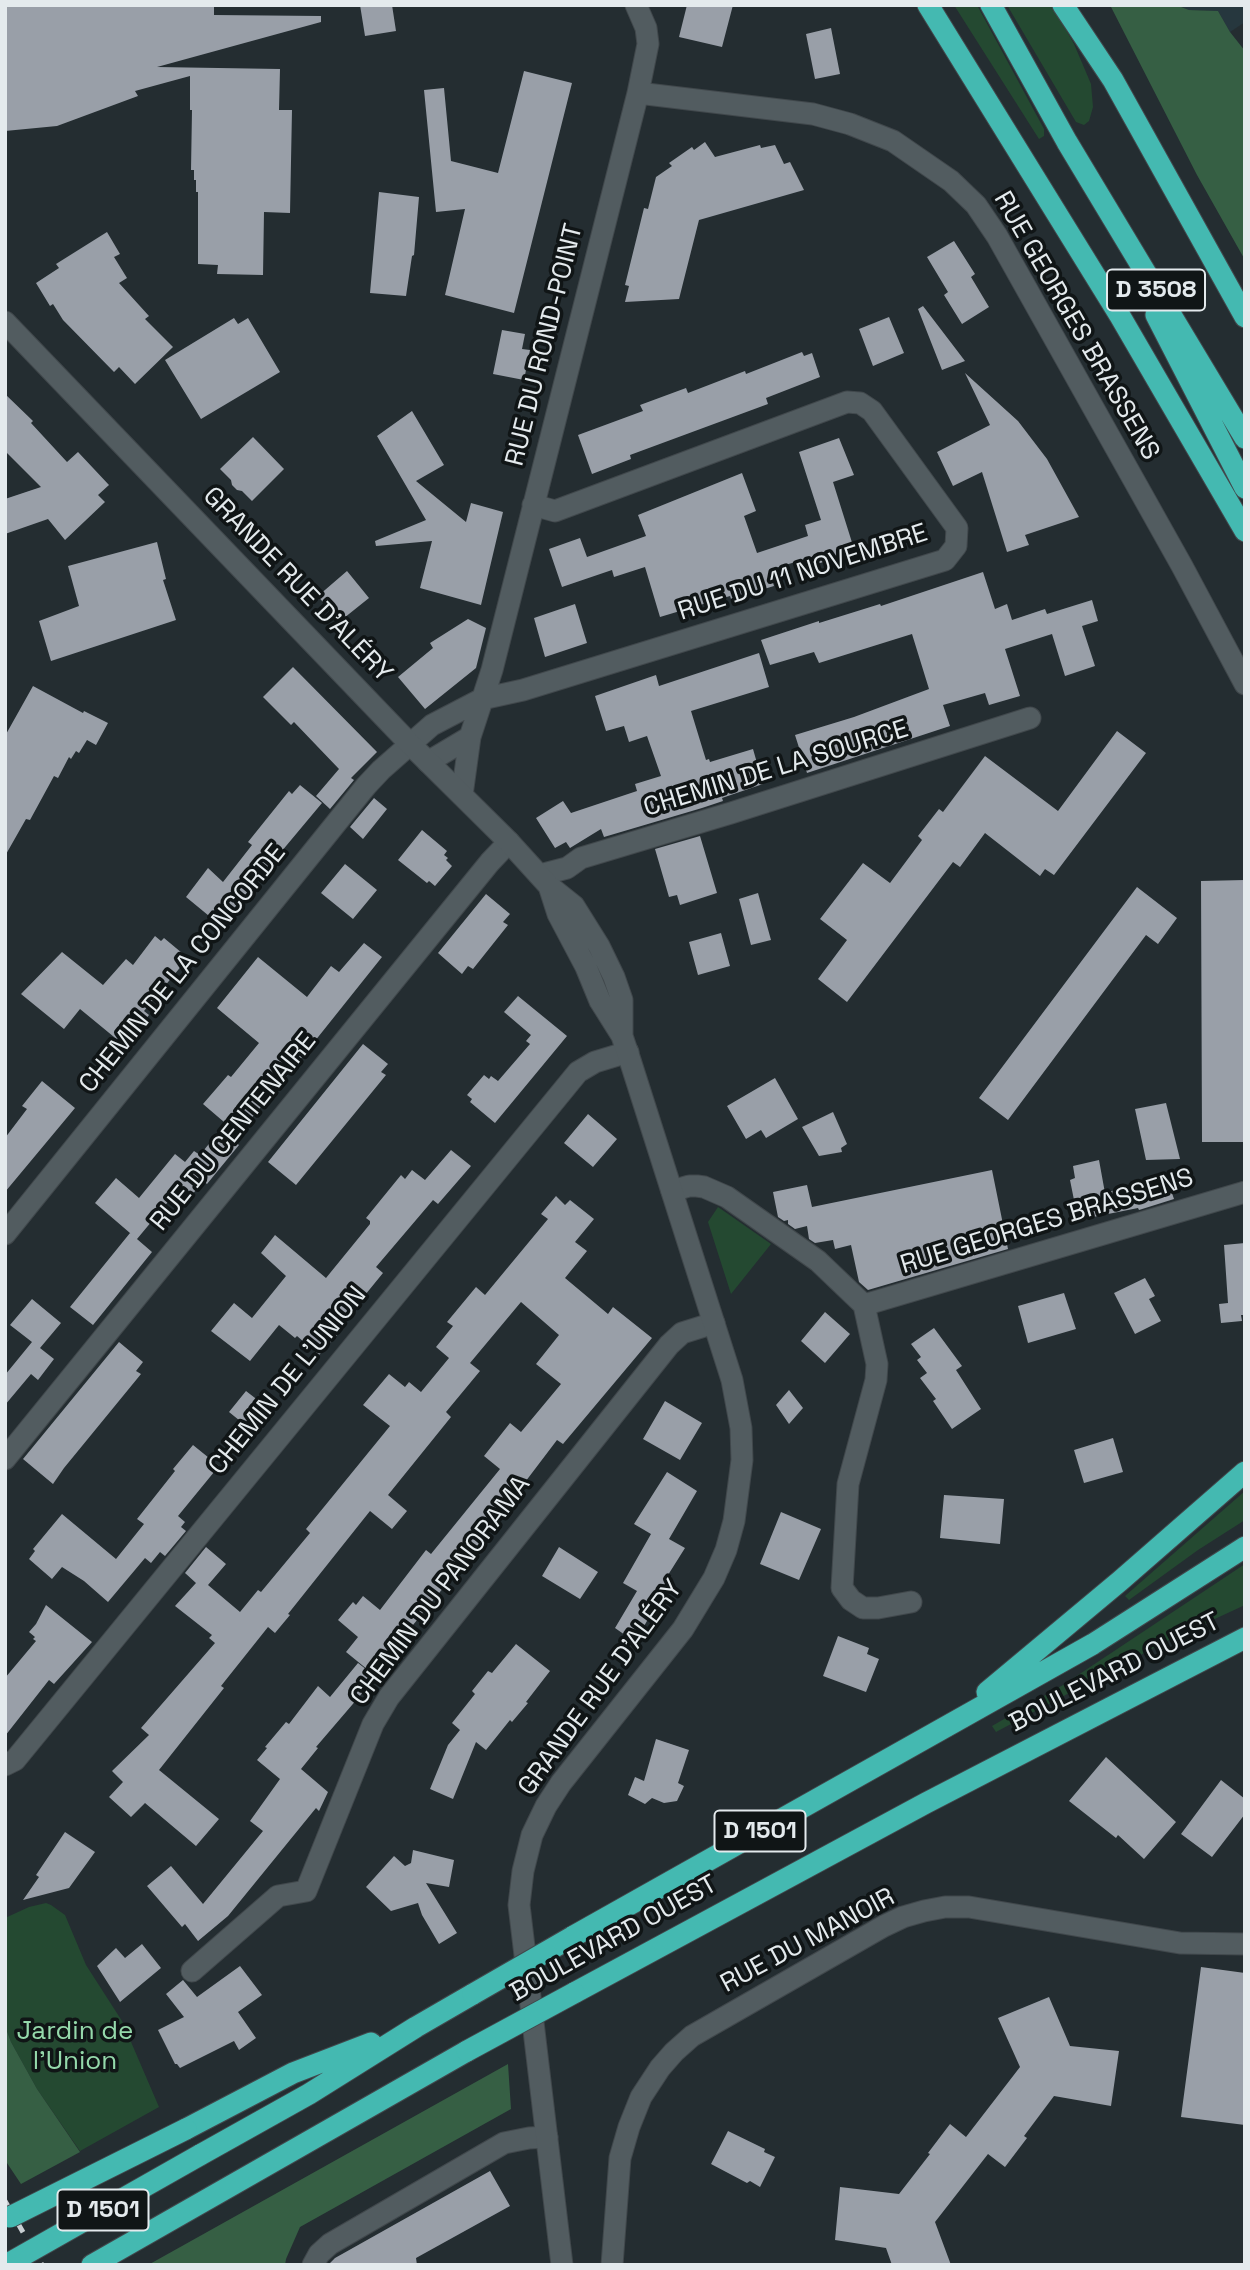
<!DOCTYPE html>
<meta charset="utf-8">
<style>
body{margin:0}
#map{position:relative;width:1250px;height:2270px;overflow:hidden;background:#242d31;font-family:"Space Grotesk",sans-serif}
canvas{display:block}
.frame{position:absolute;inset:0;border:7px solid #e4eaed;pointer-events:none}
</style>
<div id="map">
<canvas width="1250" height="2270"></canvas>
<div class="frame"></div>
</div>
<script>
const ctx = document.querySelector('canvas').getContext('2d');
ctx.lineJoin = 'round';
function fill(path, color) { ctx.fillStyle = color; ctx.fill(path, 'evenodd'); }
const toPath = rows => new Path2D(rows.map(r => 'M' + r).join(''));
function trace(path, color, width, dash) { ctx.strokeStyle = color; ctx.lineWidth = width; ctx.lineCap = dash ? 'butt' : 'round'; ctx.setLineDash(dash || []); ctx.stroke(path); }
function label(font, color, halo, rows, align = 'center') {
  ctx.font = font + ' "Space Grotesk",sans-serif'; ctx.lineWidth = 7; ctx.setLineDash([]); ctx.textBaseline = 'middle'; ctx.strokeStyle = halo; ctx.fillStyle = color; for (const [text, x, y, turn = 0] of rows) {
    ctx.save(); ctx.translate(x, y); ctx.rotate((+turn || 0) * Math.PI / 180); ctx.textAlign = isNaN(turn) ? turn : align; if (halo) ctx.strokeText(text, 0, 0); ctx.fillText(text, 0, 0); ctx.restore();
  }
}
fill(toPath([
 [1176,5,1245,5,1245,22,1230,32,1218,11,1189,10]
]), '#26373e');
fill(toPath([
 [954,5,977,5,1044,129,1044,136,1039,139],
 [1007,5,1052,5,1074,44,1091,84,1093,107,1089,121,1084,125,1076,122],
 [718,1207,771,1244,731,1294,708,1222],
 [1245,1491,1245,1520,1198,1550,1129,1600,1125,1596],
 [1245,1564,1245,1605,1165,1642,996,1732,992,1726,1063,1685],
 [46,1903,51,1905,65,1915,86,1965,122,2021,159,2107,80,2151,37,2089,11,2042,5,2026,5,1918,29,1907]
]), '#244931');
fill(toPath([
 [1110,5,1176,5,1189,10,1218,11,1230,32,1245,51,1245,260,1197,175],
 [5,2026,11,2042,37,2089,80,2152,21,2184,5,2160],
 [508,2064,511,2109,300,2227,286,2259,285,2265,148,2265]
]), '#365f44');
fill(toPath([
 [5,5,214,5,214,15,321,16,321,22,157,67,280,69,279,110,292,110,290,213,264,212,263,275,217,274,218,265,198,264,198,192,196,192,196,180,194,180,194,170,191,170,192,110,190,110,190,76,135,91,138,96,57,126,5,131],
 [360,5,392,5,396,31,365,36],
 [687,5,733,5,722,47,679,37],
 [831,28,840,74,815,79,806,34],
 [524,71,572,83,514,313,445,295,465,209,436,212,424,90,444,88,451,161,498,173],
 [705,142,715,157,760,145,761,148,775,145,784,164,790,162,804,190,699,220,679,299,625,302,629,286,625,285,644,208,648,209,656,177,672,166,669,163,692,147,694,150],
 [379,192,419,197,414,255,412,256,406,296,370,293],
 [107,232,120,254,114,257,127,278,119,283,149,316,145,319,173,347,135,384,119,367,114,372,63,320,53,304,50,306,36,283,59,268,56,264],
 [954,241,975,274,971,277,989,307,962,324,944,295,948,292,927,257],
 [923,306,965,361,942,370,918,309],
 [889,317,904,353,873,366,859,329],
 [234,318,238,324,248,318,280,372,201,419,165,360],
 [502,330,525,334,522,349,530,350,524,380,493,374],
 [802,352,804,356,812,353,820,377,766,398,768,404,630,455,631,459,592,474,578,435,643,411,640,405,686,388,688,393,745,371,746,374],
 [965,373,1018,421,1047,459,1079,517,1025,535,1029,545,1007,552,982,472,953,486,937,452,990,425],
 [5,394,33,421,31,423,67,462,78,452,109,485,98,495,105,502,65,540,48,519,5,534,5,499,41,487,5,451],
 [412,411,444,465,416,481,466,522,471,503,503,512,481,605,420,588,432,541,376,546,375,541,426,520,377,436],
 [253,437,284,469,252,501,242,491,237,490,232,485,231,480,220,469],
 [839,438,854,475,833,482,855,552,817,564,815,556,769,570,774,586,731,599,730,596,660,617,645,567,614,577,612,570,562,587,549,549,580,538,587,557,646,536,638,515,742,473,756,511,744,516,757,553,808,536,805,525,821,520,799,452],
 [157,542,166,579,163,580,176,620,51,661,39,621,79,606,68,566],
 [347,571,369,598,339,622,318,596],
 [983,572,995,609,1007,604,1012,620,1045,609,1047,614,1092,600,1098,621,1082,626,1095,666,1065,676,1052,634,1005,649,1020,696,989,705,985,693,943,705,950,726,807,773,795,735,854,717,929,689,912,634,819,663,814,652,770,665,761,640,819,621,819,623,880,604,881,606],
 [575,604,587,643,545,657,534,618],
 [468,619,486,628,476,668,425,709,398,677,433,648,430,643],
 [759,653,769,687,691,711,706,760,709,759,710,762,753,749,763,784,722,798,723,801,702,808,604,837,601,829,570,848,566,842,555,848,536,818,563,801,571,813,637,791,635,784,661,776,647,736,629,742,624,726,606,731,595,696,656,675,659,686],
 [293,667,377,752,351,778,354,780,330,809,316,796,339,769,294,722,291,725,263,697],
 [33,686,83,713,84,711,108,723,96,745,87,740,79,753,76,751,71,759,69,757,58,778,54,776,30,820,26,819,5,856,5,736],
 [1117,731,1146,753,1054,875,1045,869,1040,876,985,833,960,867,953,862,847,1002,818,979,847,940,820,919,863,863,890,883,922,840,918,836,939,809,943,812,985,756,1058,811],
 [300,785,322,803,220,925,186,897,208,868,223,882,252,845,248,842,289,791,292,794],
 [374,798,387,809,363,839,350,827],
 [422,830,447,851,444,855,448,858,446,860,452,866,435,886,429,881,427,883,398,860],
 [700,836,717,893,680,905,677,895,669,897,655,849],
 [345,864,377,890,353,919,321,893],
 [1245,880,1245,1142,1202,1142,1201,881],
 [1137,887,1177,918,1158,944,1146,935,1008,1120,979,1098],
 [758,893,771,940,751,945,739,899],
 [486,894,510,914,503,922,508,925,473,969,468,966,462,974,438,953],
 [721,933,730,966,698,975,689,942],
 [155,936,161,941,164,938,188,958,144,1011,149,1015,125,1046,80,1009,64,1029,21,994,62,952,103,985,126,959,133,965],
 [364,943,382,957,287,1076,238,1134,203,1104,228,1075,231,1077,259,1043,217,1008,258,957,307,997,331,966,339,972],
 [518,996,567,1036,495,1123,470,1102,472,1099,467,1095,484,1075,489,1079,491,1076,498,1081,530,1044,526,1041,531,1035,504,1012],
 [363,1044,388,1064,381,1072,386,1075,296,1185,268,1162],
 [775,1078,798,1119,766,1138,761,1130,746,1139,727,1106],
 [42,1081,75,1108,5,1192,5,1138,27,1109,22,1106],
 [1166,1103,1180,1159,1146,1160,1135,1109],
 [833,1112,847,1144,841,1148,842,1152,819,1156,802,1127],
 [588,1114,617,1139,593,1167,564,1143],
 [220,1130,239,1145,207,1184,203,1181,188,1200,177,1191,137,1239,95,1203,116,1178,139,1198,175,1154,185,1162,194,1151,200,1155],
 [451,1150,471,1166,438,1204,433,1200,376,1267,383,1273,334,1333,337,1335,319,1355,297,1336,295,1338,279,1325,250,1361,211,1331,234,1303,252,1318,286,1276,261,1253,275,1235,326,1278,370,1224,370,1221,366,1218,401,1175,405,1179,412,1170,425,1180],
 [1099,1160,1105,1193,1166,1175,1174,1199,1139,1210,1138,1208,1083,1219,1079,1199,1074,1200,1070,1180,1075,1178,1073,1166],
 [992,1170,1008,1249,868,1290,859,1282,851,1245,835,1249,833,1240,815,1243,809,1239,807,1226,795,1229,788,1224,788,1220,784,1221,778,1217,773,1192,807,1185,812,1207],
 [556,1196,565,1205,570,1200,594,1219,575,1242,587,1251,565,1278,608,1314,613,1307,652,1338,563,1444,557,1440,513,1498,515,1500,373,1674,346,1652,358,1637,338,1620,353,1602,356,1605,363,1596,380,1610,426,1550,431,1554,500,1469,484,1456,510,1423,521,1432,561,1384,536,1364,559,1335,521,1302,470,1363,480,1371,446,1412,451,1417,388,1495,407,1511,392,1529,370,1511,288,1614,290,1615,275,1633,268,1627,221,1686,224,1688,159,1770,219,1819,196,1846,145,1803,131,1817,109,1797,123,1782,112,1771,149,1735,141,1728,215,1643,209,1638,212,1635,175,1606,196,1583,185,1573,206,1547,226,1564,208,1585,240,1612,258,1590,261,1592,310,1533,306,1529,390,1426,363,1405,389,1374,405,1387,409,1382,421,1392,449,1358,436,1347,453,1326,447,1322,476,1287,485,1295,548,1219,541,1214],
 [130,1233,152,1252,93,1325,70,1307],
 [1245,1243,1245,1315,1241,1315,1242,1321,1221,1323,1219,1304,1228,1303,1224,1245],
 [1145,1278,1155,1296,1149,1299,1161,1321,1135,1334,1114,1293],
 [1064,1293,1076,1329,1028,1343,1018,1306],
 [32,1299,61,1323,40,1348,54,1359,38,1380,31,1374,5,1405,5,1375,32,1342,10,1325],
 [825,1312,850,1334,825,1363,801,1341],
 [934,1328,962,1366,956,1370,981,1409,952,1429,933,1401,936,1399,920,1378,927,1373,917,1360,921,1357,911,1344],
 [119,1342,143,1362,136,1371,141,1374,64,1468,53,1484,23,1459],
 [789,1390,803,1408,789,1424,776,1405],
 [246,1391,268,1408,250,1429,229,1412],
 [665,1401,702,1423,680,1460,643,1439],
 [1113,1438,1123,1472,1084,1483,1074,1450],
 [193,1445,219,1466,178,1516,185,1522,181,1527,186,1531,165,1556,160,1552,151,1563,145,1558,108,1602,84,1581,62,1567,52,1579,29,1559,35,1551,33,1549,62,1514,116,1559,144,1524,137,1519,175,1471,173,1469],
 [667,1472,697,1491,669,1539,685,1548,668,1575,672,1577,635,1642,615,1628,637,1591,623,1583,651,1534,634,1524],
 [944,1495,1004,1499,1000,1544,940,1538],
 [781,1512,821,1529,799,1580,760,1564],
 [559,1547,598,1572,580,1599,542,1576],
 [46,1605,92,1642,54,1684,49,1680,5,1736,5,1678,36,1641,33,1639,35,1637,29,1632,36,1624],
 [838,1636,869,1648,867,1654,879,1659,866,1692,823,1676],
 [516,1644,550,1671,526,1702,528,1703,512,1722,510,1720,486,1750,476,1742,453,1799,430,1789,448,1745,460,1730,452,1723,475,1694,472,1691,488,1671,492,1673],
 [358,1663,376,1677,316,1747,318,1748,301,1769,328,1792,319,1811,316,1808,228,1916,198,1941,185,1924,182,1927,147,1886,171,1866,203,1904,263,1831,250,1821,280,1779,257,1760,267,1748,265,1747,286,1722,289,1724,318,1686,330,1697],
 [656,1739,689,1750,678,1783,684,1786,677,1801,664,1803,652,1798,645,1804,628,1795,635,1777,644,1781],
 [1106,1757,1176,1822,1144,1859,1118,1835,1116,1838,1069,1801],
 [1221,1780,1245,1799,1245,1814,1212,1857,1181,1834],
 [65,1832,95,1852,69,1888,23,1900,39,1877,36,1875],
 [413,1850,454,1860,449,1887,426,1883,457,1933,439,1944,422,1915,418,1903,391,1911,366,1887,394,1856,405,1866,411,1863],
 [142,1944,161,1968,120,2002,97,1966,116,1948,125,1958],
 [240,1966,262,1995,238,2012,256,2038,239,2050,234,2041,180,2068,177,2064,175,2064,158,2030,184,2017,166,1994,183,1980,197,1997],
 [1201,1967,1245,1973,1245,2125,1181,2117],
 [1049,1997,1070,2046,1119,2051,1111,2106,1054,2096,1024,2136,1027,2138,1005,2167,988,2154,935,2222,951,2265,892,2265,886,2248,835,2240,840,2187,899,2194,930,2154,928,2153,950,2124,966,2137,1020,2067,998,2018],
 [728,2131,765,2149,764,2152,775,2157,760,2187,750,2181,747,2183,711,2164],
 [490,2171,510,2206,416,2258,417,2265,328,2265,335,2258]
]), '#999fa8');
const street = toPath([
 [638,93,813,114,850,124,893,141,951,181,976,205,997,236,1182,566,1245,684],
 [428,762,470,737,492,670,638,93,648,44,646,28,636,5],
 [462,795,470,737],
 [540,875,567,868,581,858,731,813,1030,718],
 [672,1191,689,1186,697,1186,704,1187,727,1197,818,1261,864,1305,877,1364,876,1380,848,1484,842,1588,851,1600,863,1608,878,1608,911,1602],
 [5,1234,366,786,381,770,432,725,482,699,523,690,945,560,956,546,957,528,872,411,860,403,847,402,555,511,533,505],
 [864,1305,1245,1192],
 [5,1459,490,862,509,842],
 [5,1765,15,1760,578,1072,595,1062,628,1052],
 [192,1971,278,1896,306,1891,373,1724,389,1697,669,1345,682,1333,714,1323],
 [313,2265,319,2254,330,2244,504,2143,529,2138,547,2137],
 [612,2265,620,2158,629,2127,641,2097,660,2068,674,2052,692,2036,884,1926,903,1917,924,1911,945,1907,969,1907,1180,1943,1245,1944]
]);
const secondary = toPath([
 [5,322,410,744,509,842,549,886,574,906,599,946,614,977,622,1000,622,1036],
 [549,886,558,914,586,967,600,1001,622,1036,630,1060,732,1380,741,1428,742,1460,734,1521,726,1550,714,1578,683,1629,561,1783,546,1806,532,1835,523,1871,519,1905,562,2265]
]);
const highway = toPath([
 [928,5,1120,316,1245,531],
 [991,5,1067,142,1245,438],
 [1063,5,1113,80,1245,317],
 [1156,315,1245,488],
 [987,1692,1120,1581,1245,1472],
 [572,1937,1093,1644,1245,1547],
 [574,1993,926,1803,1245,1638],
 [186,2129,293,2073,371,2043],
 [200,2155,309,2094,416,2027,473,1994],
 [92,2265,467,2051]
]);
trace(street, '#41484c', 23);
trace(secondary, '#41484c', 23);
trace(highway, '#41484c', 23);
trace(street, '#525c60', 21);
trace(secondary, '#525c60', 21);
trace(highway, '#44b9b1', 21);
trace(toPath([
 [5,2201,42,2265]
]), '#c9cfd3', 5, [12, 12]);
const highwayBridge = toPath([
 [473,1994,572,1937],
 [467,2051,574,1993],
 [10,2217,186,2129],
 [6,2265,200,2155]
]);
trace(highwayBridge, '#41484c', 23, []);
trace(highwayBridge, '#44b9b1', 21);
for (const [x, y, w] of [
 [1156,290,98],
 [760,1831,91],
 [103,2210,91]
]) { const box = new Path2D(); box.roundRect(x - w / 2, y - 20.5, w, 41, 5); ctx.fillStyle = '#101516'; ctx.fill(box); trace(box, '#e4eaed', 2); }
label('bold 24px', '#e4eaed', null, [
 ["D 3508",1156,290],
 ["D 1501",760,1831],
 ["D 1501",103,2210]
]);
label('26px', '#e4eaed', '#101516', [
 ["RUE GEORGES BRASSENS",1076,326,60],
 ["RUE DU ROND-POINT",545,345,-76],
 ["RUE DU 11 NOVEMBRE",803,573,-18],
 ["GRANDE RUE D'ALÉRY",297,585,46],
 ["CHEMIN DE LA SOURCE",776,769,-17],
 ["CHEMIN DE LA CONCORDE",183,969,-51],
 ["RUE DU CENTENAIRE",234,1132,-51],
 ["RUE GEORGES BRASSENS",1047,1222,-17],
 ["CHEMIN DE L'UNION",288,1381,-51],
 ["CHEMIN DU PANORAMA",441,1591,-53],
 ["BOULEVARD OUEST",1115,1673,-27],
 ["GRANDE RUE D'ALÉRY",601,1688,-54],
 ["BOULEVARD OUEST",614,1939,-29],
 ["RUE DU MANOIR",808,1941,-28]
]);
label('26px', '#95d9ab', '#101516', [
 ["Jardin de",75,2032],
 ["l'Union",75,2062]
]);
</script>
